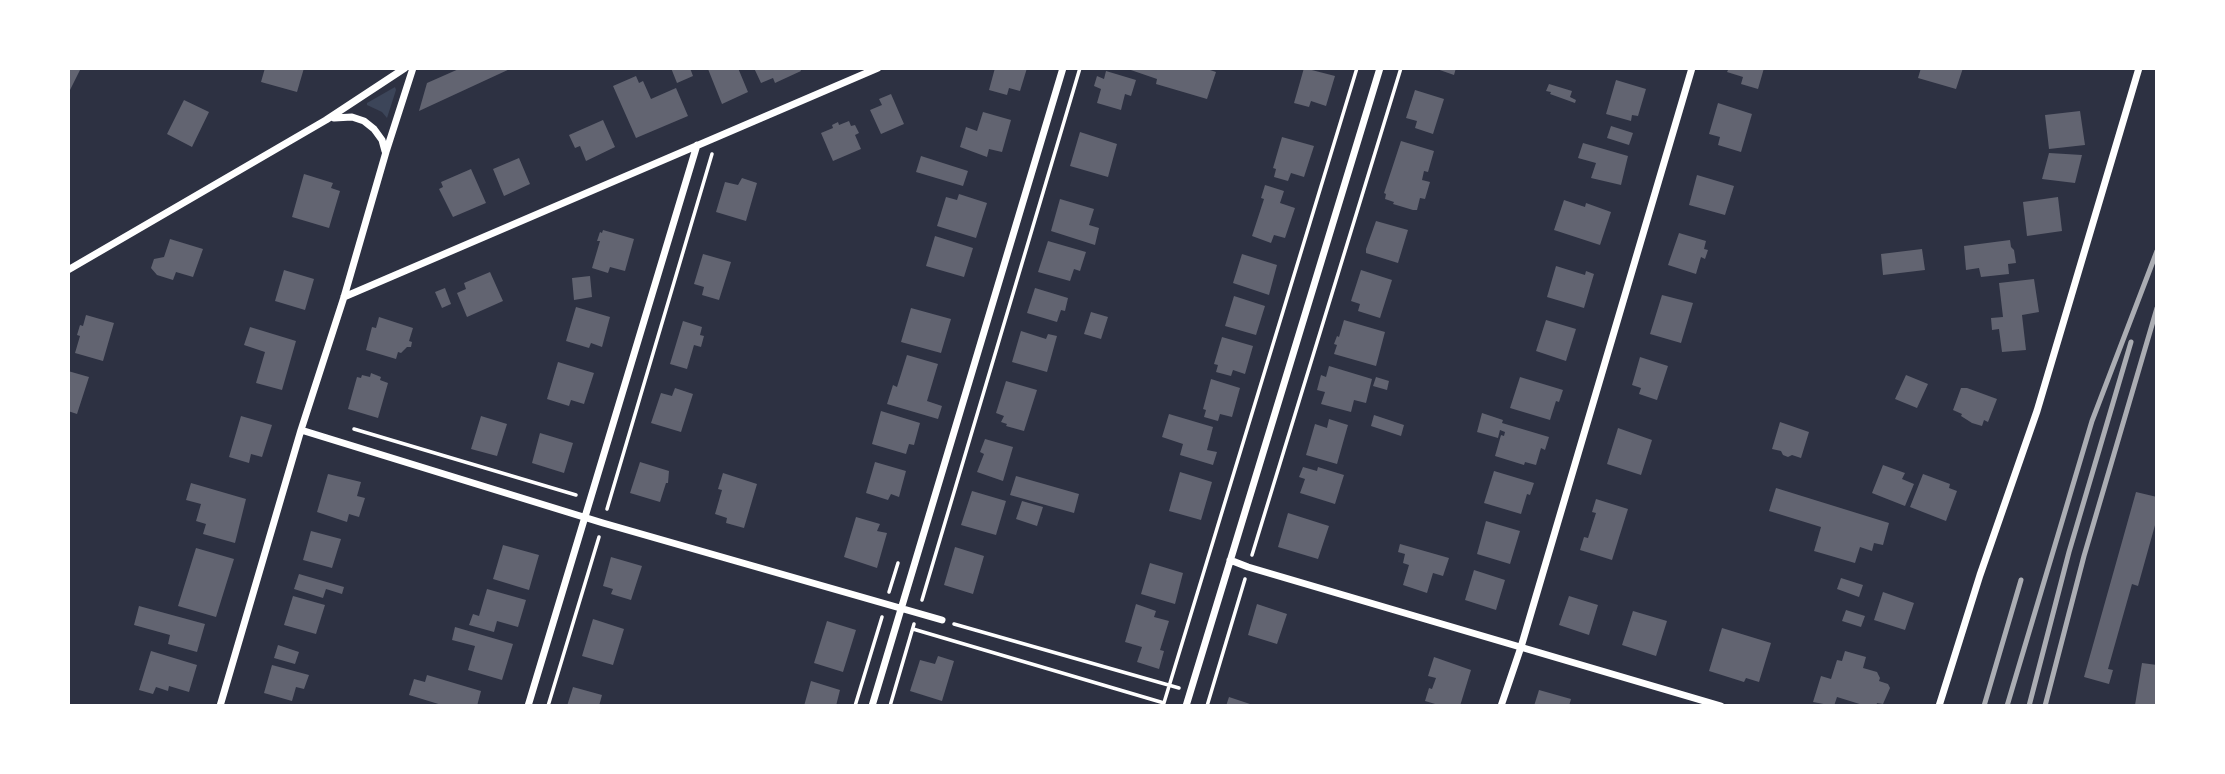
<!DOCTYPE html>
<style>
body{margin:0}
#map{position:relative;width:2225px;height:774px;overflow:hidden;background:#2d3142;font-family:Karla,sans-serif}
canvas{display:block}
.frame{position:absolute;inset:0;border:70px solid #fff;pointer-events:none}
</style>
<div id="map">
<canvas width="2225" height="774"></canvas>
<div class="frame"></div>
</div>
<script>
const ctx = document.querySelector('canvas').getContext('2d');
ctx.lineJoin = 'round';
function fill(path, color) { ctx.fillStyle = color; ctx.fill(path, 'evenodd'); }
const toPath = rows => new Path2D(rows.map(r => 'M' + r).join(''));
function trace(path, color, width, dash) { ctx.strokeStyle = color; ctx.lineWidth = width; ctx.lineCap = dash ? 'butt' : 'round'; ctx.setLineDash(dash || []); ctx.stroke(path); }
fill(toPath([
 [395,87,396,90,387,118,382,112,367,105,367,103]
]), '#3c4559');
fill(toPath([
 [68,68,81,68,68,94],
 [265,68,304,68,297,92,261,82],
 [461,68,512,68,419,111,427,83],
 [671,68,690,68,693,76,677,83],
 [710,68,738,68,748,92,722,104,708,69],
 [754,68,800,68,801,71,775,83,773,78,761,83],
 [995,68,1027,68,1020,91,1009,88,1007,95,989,90],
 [1125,68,1204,68,1216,72,1207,99,1156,84,1157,79],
 [1304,68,1335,76,1326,106,1311,101,1309,107,1294,103],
 [1434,68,1456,68,1454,75],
 [1729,68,1764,68,1758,89,1741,84,1743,77,1727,72],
 [1921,68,1963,68,1956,89,1918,78],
 [1106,71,1136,80,1131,96,1125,94,1121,110,1097,103,1101,89,1094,86,1097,76,1104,79],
 [636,76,639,83,643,81,651,99,676,88,688,116,636,138,613,86],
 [1616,80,1646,89,1638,116,1632,115,1631,121,1606,114],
 [1549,84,1572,91,1570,97,1576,100,1575,103,1550,94,1551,92,1546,91],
 [1415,90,1444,99,1433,134,1415,128,1417,121,1406,118],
 [891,94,904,124,881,134,870,110,882,105,879,99],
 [184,100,209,112,192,147,167,134],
 [1718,103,1752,114,1741,152,1718,145,1720,137,1709,134],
 [2080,111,2085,145,2049,149,2045,115],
 [983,112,1011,120,1002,152,989,149,987,157,960,147,966,127,977,131],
 [603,120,615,147,586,161,580,146,575,148,569,135],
 [849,121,851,126,855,125,859,133,855,135,861,149,833,161,821,133,833,128,832,125,838,122,839,125],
 [1611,126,1633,133,1629,145,1607,138],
 [1080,132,1117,144,1108,177,1070,166],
 [1282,137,1314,146,1304,177,1291,173,1288,181,1274,177,1276,169,1273,168],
 [1401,141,1434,151,1428,172,1424,171,1422,180,1430,182,1425,199,1420,198,1417,210,1413,210,1393,204,1394,202,1385,199,1386,194,1384,193],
 [1583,143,1628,156,1621,185,1591,178,1596,163,1578,158],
 [2049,153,2082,155,2075,183,2042,179],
 [921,156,968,171,963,186,916,172],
 [519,158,530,184,504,196,493,169],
 [471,169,486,203,453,217,439,189,443,187,441,182],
 [304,174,333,183,331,188,340,191,329,228,292,217],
 [1697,175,1734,186,1725,215,1689,205],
 [742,178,757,183,746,221,716,212,725,182,738,185],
 [1265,185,1284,191,1280,203,1295,208,1285,238,1274,235,1271,243,1252,236,1264,199,1261,198],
 [959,194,987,203,976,238,937,226,946,197,957,200],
 [2058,197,2062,231,2027,236,2023,202],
 [1060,199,1094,209,1089,225,1099,228,1095,245,1051,231],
 [1564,200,1585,207,1586,203,1611,212,1600,245,1554,230],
 [1376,221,1408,230,1398,263,1366,253,1366,249],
 [603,230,634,239,625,271,610,267,608,273,592,268,600,241,597,241,600,232,602,233],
 [1679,233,1706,241,1704,249,1708,250,1705,259,1701,257,1696,274,1668,265],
 [935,236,973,248,964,277,926,266],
 [170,239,203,249,193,277,176,272,173,280,157,275,151,268,154,259,164,257],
 [2010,240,2011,247,2014,250,2016,263,2008,264,2009,274,1981,277,1979,268,1966,270,1964,246],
 [1048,241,1086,252,1080,271,1074,269,1070,281,1038,272],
 [1922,249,1925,270,1883,275,1881,254],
 [703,254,731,262,719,300,702,295,704,287,694,284],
 [1242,254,1277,265,1269,295,1233,283],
 [1556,266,1585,275,1586,271,1594,274,1584,308,1547,297],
 [284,270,314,279,305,310,275,301],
 [1361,270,1392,280,1380,318,1358,311,1360,304,1351,301],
 [490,272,503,301,467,317,457,293,466,289,464,283],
 [590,276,592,297,574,300,572,278],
 [2034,279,2039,312,2022,315,2026,350,2002,352,1999,329,1992,330,1991,318,2003,317,1999,283],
 [445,288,451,304,442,308,435,292],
 [1035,288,1068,298,1065,311,1061,310,1057,322,1027,313],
 [1662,295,1693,303,1681,343,1650,334],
 [1234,296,1265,306,1256,335,1225,326],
 [576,307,610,317,602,347,591,343,589,348,566,341],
 [911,308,951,319,941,353,901,342],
 [1091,312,1108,317,1101,339,1084,334],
 [86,315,114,323,103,361,75,353,80,336,77,335,80,325,83,326],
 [379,317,413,328,409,341,412,342,411,347,407,347,401,353,398,352,396,359,366,350,372,327,376,328],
 [1344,320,1385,332,1376,366,1334,354,1337,345,1334,344,1337,336,1339,337],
 [1546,320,1576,329,1566,361,1536,351],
 [683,321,702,327,700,335,704,336,701,347,694,345,687,369,670,364],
 [250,327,296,341,282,390,256,383,265,352,244,345],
 [1021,331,1046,339,1048,334,1057,336,1047,372,1012,362],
 [1222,337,1253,346,1245,374,1233,370,1231,376,1216,372,1218,365,1214,364],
 [907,355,938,364,927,401,942,406,938,419,887,404,893,385,897,387],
 [1640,357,1668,366,1657,400,1639,394,1641,388,1632,385],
 [558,362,594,373,584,404,571,400,569,406,547,399],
 [1329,366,1372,379,1366,403,1354,400,1351,412,1321,404,1325,392,1317,390,1321,375,1326,377],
 [68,371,89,377,77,414,68,411],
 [371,373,381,377,380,380,388,383,378,418,348,409,357,377,361,378,362,375,370,377],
 [1906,375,1928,384,1917,408,1895,399],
 [1376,377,1389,381,1387,390,1373,386],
 [1520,377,1563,390,1559,402,1556,401,1550,420,1510,408],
 [1211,379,1240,388,1232,417,1220,414,1218,421,1204,417,1206,410,1203,409],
 [1006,381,1037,390,1024,431,1006,426,1007,424,1001,422,1004,416,996,413],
 [675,388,693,394,681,432,651,423,661,393,672,396],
 [1961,388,1967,388,1997,399,1988,422,1984,420,1982,426,1972,423,1961,416,1962,414,1953,410],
 [881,411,920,423,914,445,909,444,906,454,872,444],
 [1482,413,1503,420,1502,423,1549,437,1545,450,1541,448,1536,465,1525,462,1524,465,1495,456,1501,435,1504,436,1505,432,1500,430,1498,438,1477,432],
 [1169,414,1213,427,1207,450,1217,452,1213,465,1180,455,1183,444,1162,437],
 [1374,415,1404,425,1401,436,1371,426],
 [241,416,272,425,262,457,251,454,249,463,229,457],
 [481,416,507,424,497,456,471,449],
 [1329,419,1348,425,1337,464,1306,455,1315,424,1327,428],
 [1780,422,1809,432,1801,458,1792,455,1788,457,1783,455,1781,451,1772,449],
 [1618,428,1652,440,1641,475,1607,464],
 [540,433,573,443,564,473,532,463],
 [985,439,1013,447,1003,481,977,472,984,454,980,452],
 [640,462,669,471,668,483,666,483,660,502,630,493],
 [875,462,906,471,899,497,891,494,888,500,866,493],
 [1883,465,1905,473,1902,479,1914,484,1905,506,1872,493],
 [1303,467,1317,471,1318,467,1344,475,1335,504,1300,493,1305,479,1299,477],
 [1494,471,1534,483,1530,495,1527,494,1521,514,1484,503],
 [1180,472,1212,482,1201,520,1169,511],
 [723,473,757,484,744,528,726,523,727,518,715,514,722,490,718,489],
 [328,474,361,482,357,496,365,498,359,517,349,514,347,522,317,512],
 [1923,474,1950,484,1949,488,1957,491,1946,521,1910,507],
 [1016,476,1079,494,1074,513,1010,495],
 [191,483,246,499,235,543,203,534,206,524,196,521,201,504,186,500],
 [1776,488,1889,523,1883,545,1874,543,1872,551,1860,547,1855,563,1814,551,1821,527,1769,511],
 [972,491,1006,501,996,535,961,525],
 [2136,492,2157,497,2157,518,2138,586,2132,584,2108,669,2113,670,2109,684,2084,677],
 [1596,499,1628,509,1612,560,1580,550,1584,537,1588,538,1596,513,1592,512],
 [1022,501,1043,507,1037,526,1016,519],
 [1288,513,1329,526,1318,559,1278,547],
 [856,517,880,524,877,531,887,533,877,568,844,557],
 [1486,521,1520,531,1510,564,1477,554],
 [311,531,341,539,332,568,303,560],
 [1400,544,1449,558,1443,576,1433,573,1427,593,1403,585,1409,565,1403,563,1405,554,1398,552],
 [503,545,539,555,529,590,493,579],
 [955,547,984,556,973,594,944,585],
 [196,548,234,559,216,617,178,606],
 [611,557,642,566,631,600,611,594,613,589,603,586],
 [1150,563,1183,573,1175,604,1141,594],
 [1474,570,1505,580,1496,610,1465,600],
 [299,574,344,587,342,594,326,589,323,598,294,589],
 [1841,578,1863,585,1859,597,1837,589],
 [487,589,526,600,518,627,497,621,494,632,469,625,473,614,479,616],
 [1883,592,1914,603,1905,630,1874,620],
 [293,596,325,605,316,634,284,625],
 [1569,596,1598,605,1589,635,1559,625],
 [1136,604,1156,611,1154,617,1169,621,1160,650,1164,651,1159,669,1137,662,1142,647,1125,642],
 [1257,604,1287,614,1277,644,1248,635],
 [139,606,205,624,197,652,168,644,170,635,134,625],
 [1846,610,1865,616,1861,627,1842,621],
 [1633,611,1667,621,1656,656,1622,645],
 [593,619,624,629,613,665,582,656],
 [827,621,856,630,843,672,814,663],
 [455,627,513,644,502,680,468,670,475,646,452,640],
 [1722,628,1771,643,1759,682,1746,678,1744,682,1709,671],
 [278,645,299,652,295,664,274,658],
 [151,651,197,665,189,692,169,686,168,691,156,687,153,694,139,690],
 [1845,651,1866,657,1863,668,1877,672,1880,678,1879,681,1888,684,1890,688,1883,704,1877,703,1876,706,1866,706,1837,697,1834,706,1813,702,1821,676,1831,679,1837,660,1842,661],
 [938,656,954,661,942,701,910,691,920,660,935,664],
 [1434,657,1471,670,1460,706,1442,706,1425,701,1429,688,1432,689,1436,678,1428,676],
 [2142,663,2157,665,2157,706,2135,705],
 [272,665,309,675,304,689,296,687,292,701,264,693],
 [427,675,481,691,477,706,445,706,409,695,414,679,425,682],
 [811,681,840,690,836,706,804,706],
 [573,687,602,695,599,706,567,706],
 [1539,690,1571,699,1569,706,1534,706],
 [1229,697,1253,705,1253,706,1226,706]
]), '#626471');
trace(toPath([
 [354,429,576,495],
 [607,509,712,154],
 [1252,555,1401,68],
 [889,592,898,563],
 [922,600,1080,68],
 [954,624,1179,688],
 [913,629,1164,703],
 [548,706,599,537],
 [855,706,882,617],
 [890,706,914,624],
 [1163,706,1357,68],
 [1207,706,1245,579]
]), '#fff', 3.5);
trace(toPath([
 [334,118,352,117,364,121,374,129,382,140,385,151],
 [68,270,326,120,405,68],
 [344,297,878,68],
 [301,430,603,523,942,620],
 [1230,560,1248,567,1721,706],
 [220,706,301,430,344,297,386,152,413,68],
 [528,706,697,145],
 [872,706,1063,68],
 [1186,706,1380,68],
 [1501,706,1521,647,1692,68],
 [1939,706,1980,575,2037,411,2139,68]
]), '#fff', 7);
trace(toPath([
 [1984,706,2021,580],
 [2007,706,2092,421,2157,251],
 [2029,706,2069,552,2131,342],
 [2045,706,2084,556,2157,308]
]), '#abadb3', 5);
</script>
